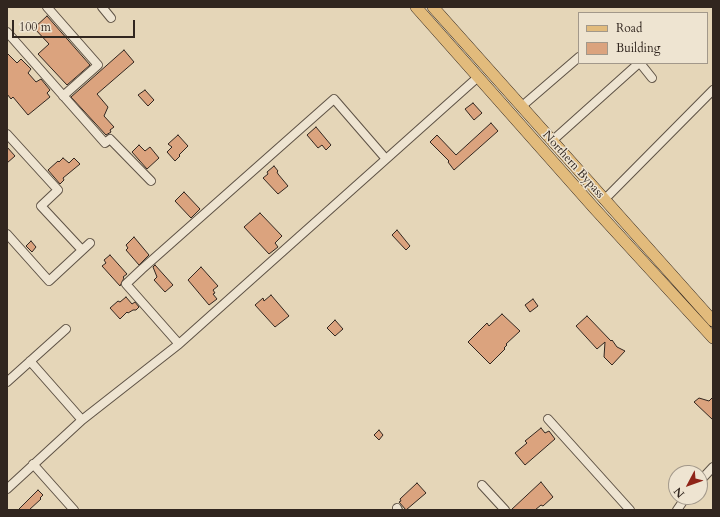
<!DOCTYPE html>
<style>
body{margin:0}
#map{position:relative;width:720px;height:517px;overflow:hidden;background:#e5d6b8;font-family:Cardo,serif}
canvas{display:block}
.frame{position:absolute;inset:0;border:8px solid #31261f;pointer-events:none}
.legend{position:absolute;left:578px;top:12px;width:130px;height:52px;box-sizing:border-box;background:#eee4d1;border:1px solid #a2988a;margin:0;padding:5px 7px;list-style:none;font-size:12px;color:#31261f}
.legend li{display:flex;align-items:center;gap:8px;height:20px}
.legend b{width:20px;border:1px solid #a2988a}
.north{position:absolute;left:668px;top:465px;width:40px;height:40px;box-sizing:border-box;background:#eee4d1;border:1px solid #a2988a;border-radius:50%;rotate:229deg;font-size:11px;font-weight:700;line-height:16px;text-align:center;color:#31261f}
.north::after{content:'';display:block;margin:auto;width:14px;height:18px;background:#8f2418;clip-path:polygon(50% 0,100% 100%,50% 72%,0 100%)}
.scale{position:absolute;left:12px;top:20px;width:123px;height:18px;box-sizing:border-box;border:2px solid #31261f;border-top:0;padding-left:5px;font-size:12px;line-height:14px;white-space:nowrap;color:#31261f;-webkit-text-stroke:3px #eee4d1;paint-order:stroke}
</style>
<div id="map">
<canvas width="720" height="517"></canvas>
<div class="frame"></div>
<ul class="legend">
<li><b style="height:5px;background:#e2bb7c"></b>Road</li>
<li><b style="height:11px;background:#dba37e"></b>Building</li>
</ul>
<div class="north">N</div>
<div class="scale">100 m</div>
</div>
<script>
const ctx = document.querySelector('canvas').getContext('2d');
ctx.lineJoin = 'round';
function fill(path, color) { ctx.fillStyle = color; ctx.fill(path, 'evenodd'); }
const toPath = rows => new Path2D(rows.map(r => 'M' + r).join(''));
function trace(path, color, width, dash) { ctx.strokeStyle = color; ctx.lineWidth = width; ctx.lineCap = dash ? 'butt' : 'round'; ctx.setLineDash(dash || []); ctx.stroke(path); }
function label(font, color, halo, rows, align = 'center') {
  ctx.font = font + ' Cardo,serif'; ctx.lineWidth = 3; ctx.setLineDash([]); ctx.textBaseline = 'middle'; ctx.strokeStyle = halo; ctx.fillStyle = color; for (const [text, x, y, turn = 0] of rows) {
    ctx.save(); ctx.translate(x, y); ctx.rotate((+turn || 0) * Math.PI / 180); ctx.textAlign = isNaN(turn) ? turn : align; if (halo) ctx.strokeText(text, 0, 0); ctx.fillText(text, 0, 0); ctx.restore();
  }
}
const building = toPath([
 [47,16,90,65,67,85,38,54,49,44,34,28,47,16],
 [124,50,134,62,97,94,108,107,104,116,114,127,110,130,111,132,106,135,71,97,124,50],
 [7,53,17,63,21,59,31,69,28,73,36,82,41,79,50,90,47,93,50,97,28,115,13,97,11,99,7,94,7,53],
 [145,90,154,100,148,106,138,95,145,90],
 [473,103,482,113,474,120,465,109,473,103],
 [491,123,498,131,454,170,448,162,449,161,430,142,437,135,456,155,491,123],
 [316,127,331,145,326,150,322,145,318,148,307,135,316,127],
 [178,135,188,146,179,155,180,156,175,161,167,152,172,147,168,144,178,135],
 [139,145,145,151,150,147,159,158,147,169,132,152,139,145],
 [7,147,15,156,7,163,7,147],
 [63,158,69,163,74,158,80,164,63,178,64,180,60,184,48,170,58,161,59,162,63,158],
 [274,166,278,171,277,172,278,174,288,186,278,194,263,178,268,174,267,172,274,166],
 [184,192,200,209,191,218,175,201,184,192],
 [260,213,282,236,275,243,278,247,269,254,244,227,260,213],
 [397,230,410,246,406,250,392,235,397,230],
 [134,237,149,255,139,265,126,250,128,248,126,245,134,237],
 [31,241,36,247,32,252,26,246,31,241],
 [110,255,127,274,123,277,124,278,120,286,102,266,106,263,104,260,110,255],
 [155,265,173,285,165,292,154,280,157,277,153,267,155,265],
 [201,267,218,286,213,290,215,293,213,294,217,299,209,305,188,280,201,267],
 [271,295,289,316,275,327,255,305,263,298,264,301,271,295],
 [126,297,132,304,135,302,139,307,136,310,133,310,128,313,127,312,120,319,110,308,118,301,120,302,126,297],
 [533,299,538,306,530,312,525,305,533,299],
 [502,314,520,331,506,344,507,345,504,348,505,349,490,364,468,342,487,323,489,326,502,314],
 [587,316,611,341,612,340,617,347,625,351,612,365,604,357,605,342,597,349,576,326,587,316],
 [335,320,343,329,335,336,327,328,335,320],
 [713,397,713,420,694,402,699,398,709,401,713,397],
 [541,428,545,433,549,431,555,439,525,465,515,453,527,443,525,441,541,428],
 [379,430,383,435,379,440,374,435,379,430],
 [541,482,553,497,543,506,541,505,535,510,511,510,541,482],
 [417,483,426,493,406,510,399,502,401,501,400,499,417,483],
 [38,490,43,495,40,498,41,499,29,510,18,510,38,490]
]);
fill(building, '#dba37e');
trace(building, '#31261f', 1);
const minor = toPath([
 [47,7,98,65,63,96],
 [102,7,111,18],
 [7,32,105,143,110,139,151,181],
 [640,63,652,78],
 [521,107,579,57],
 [7,134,58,190,41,206,82,250],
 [552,141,639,63],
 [604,200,713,90],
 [7,234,49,281,90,243],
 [179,344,126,284,142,269,334,99,386,159],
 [30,361,82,420],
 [7,382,66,329],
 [548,419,630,510],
 [33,464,74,510],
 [700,481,713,467],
 [482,485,505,510],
 [7,489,82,420,179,344,478,77],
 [397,508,398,510],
 [677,510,686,497]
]);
const major = toPath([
 [416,7,594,208,713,338],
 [433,7,713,321]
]);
trace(minor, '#5e5245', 10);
trace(major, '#31261f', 12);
trace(minor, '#eee4d1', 8);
trace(major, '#e2bb7c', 11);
label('12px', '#31261f', '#eee4d1', [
 ["Northern Bypass",573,165,48]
]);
</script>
